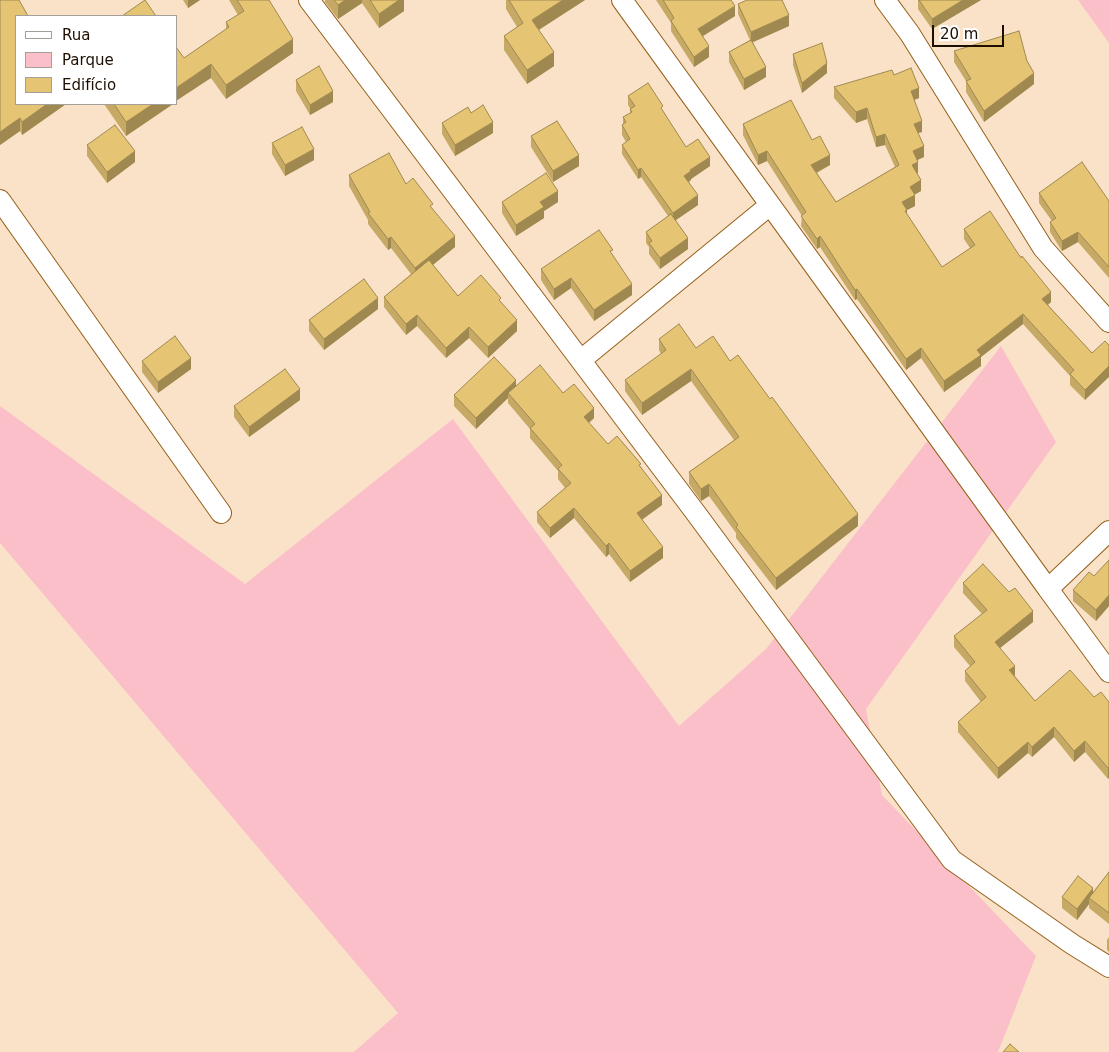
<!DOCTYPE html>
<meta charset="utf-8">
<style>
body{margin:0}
#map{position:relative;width:1109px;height:1052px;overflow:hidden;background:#fae2c9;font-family:"DejaVu Sans",sans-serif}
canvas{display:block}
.legend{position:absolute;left:15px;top:15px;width:162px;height:90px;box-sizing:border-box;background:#fff;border:1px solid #a59f99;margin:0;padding:6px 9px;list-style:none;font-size:15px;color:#1e0e00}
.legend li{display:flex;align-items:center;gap:10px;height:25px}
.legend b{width:25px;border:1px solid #a59f99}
.scale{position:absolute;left:932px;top:25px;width:72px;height:22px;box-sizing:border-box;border:2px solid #1e0e00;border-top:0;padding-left:6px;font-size:15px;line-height:18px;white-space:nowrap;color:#1e0e00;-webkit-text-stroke:4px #fff;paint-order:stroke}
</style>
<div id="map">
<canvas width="1109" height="1052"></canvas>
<ul class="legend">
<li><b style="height:6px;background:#fff"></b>Rua</li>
<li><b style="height:14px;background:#fbbfc9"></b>Parque</li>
<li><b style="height:14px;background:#e5c474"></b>Edifício</li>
</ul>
<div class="scale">20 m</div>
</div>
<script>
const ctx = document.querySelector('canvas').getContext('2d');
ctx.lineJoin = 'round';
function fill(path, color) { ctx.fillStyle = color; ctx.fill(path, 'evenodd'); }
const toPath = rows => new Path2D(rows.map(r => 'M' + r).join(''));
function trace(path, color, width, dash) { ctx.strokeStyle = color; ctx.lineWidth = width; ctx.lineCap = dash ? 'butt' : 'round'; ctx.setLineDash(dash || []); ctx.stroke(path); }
fill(toPath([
 [1078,0,1109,0,1109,43],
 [1001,346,1056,442,866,709,882,795,1036,956,998,1052,354,1052,398,1013,0,543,0,406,245,584,453,419,679,726,766,649]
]), '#fbbfc9');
const minor = toPath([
 [309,0,695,512,952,860,1072,944,1109,967],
 [622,0,1048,589],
 [885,0,910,34,1043,248,1109,322],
 [0,200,221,513],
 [581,360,770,205],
 [1109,531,1048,589,1109,672]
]);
trace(minor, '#955f19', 22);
trace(minor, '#fff', 20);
fill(toPath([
 [183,0,200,0,188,8],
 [229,0,269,0,293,53,226,99,211,78,184,58,226,29,226,22,238,15],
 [325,0,404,0,404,11,379,28,362,3,338,19,325,2],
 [506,0,585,0,539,30,554,66,527,84,504,50,504,36,517,27,506,9],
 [656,0,731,0,735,16,703,36,709,57,694,67,671,31,671,23],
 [918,0,981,0,932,29,918,9],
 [738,4,789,26,753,42,766,77,744,90,729,62,729,52,750,40,738,14],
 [954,51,1027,61,1034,84,984,122,966,92,966,81,954,62],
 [793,54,827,73,802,93,793,65],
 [894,75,919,98,914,100,922,132,918,133,924,157,917,160,918,173,917,173,921,191,914,195,915,206,907,210,907,214,942,267,970,248,964,239,964,229,1021,258,1051,302,1048,305,1092,353,1085,400,1070,385,1070,376,1023,324,981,357,981,366,944,392,921,358,906,370,857,299,855,300,820,247,817,249,801,226,802,216,767,161,758,165,743,135,743,124,812,140,830,165,817,173,836,202,895,167,885,145,876,147,867,119,856,123,834,98,834,87],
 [296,80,333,102,310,115,296,91],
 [628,96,663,112,686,147,710,166,691,179,691,180,689,182,698,205,676,220,688,249,660,269,649,254,649,247,646,243,646,232,668,216,641,177,638,179,622,154,622,145,626,142,622,135,622,125,623,125,623,117,630,113,630,108,628,105],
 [16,104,66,104,22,135,20,131,0,145],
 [104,104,173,104,126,136],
 [471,113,493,133,455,156,442,134,442,123],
 [531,136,579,166,553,182,531,147],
 [272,143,314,160,285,176,272,154],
 [87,145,135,162,107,183,87,156],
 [349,175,406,184,433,209,455,247,433,265,458,296,501,302,517,331,488,358,469,338,446,358,417,326,406,335,384,307,384,297,411,274,391,248,388,250,368,224,368,220,349,186],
 [1039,193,1109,201,1109,278,1078,242,1062,251,1050,232,1050,222,1052,221,1039,203],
 [502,202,558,202,544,211,544,218,516,236,502,213],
 [613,255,632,295,594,321,571,288,554,300,541,280,541,269],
 [378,309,324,350,309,331,309,320],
 [659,339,696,348,730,361,858,526,776,590,736,538,736,533,709,496,701,501,689,484,689,472,734,440,691,381,642,415,625,391,625,380,661,354,659,350],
 [142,361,191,369,158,393,142,372],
 [516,386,563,393,594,418,589,423,608,444,641,467,662,505,642,520,663,558,630,582,609,554,606,557,574,518,550,538,537,522,537,512,565,488,558,479,558,471,530,438,530,429,508,403,508,398,476,429,454,406,454,395],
 [300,400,249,437,234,417,234,406],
 [1109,560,1109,606,1096,621,1073,601,1073,590,1094,576],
 [963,583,1033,622,1000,648,1015,676,1035,701,1094,697,1109,702,1108,779,1085,752,1074,762,1054,737,1032,757,1028,753,998,779,958,732,958,722,981,702,965,681,965,671,970,666,954,647,954,636,982,614,963,593],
 [1109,872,1109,924,1089,908,1089,904,1077,920,1062,908,1062,897,1093,892],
 [1109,937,1109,952,1107,950,1107,940]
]), '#c5a964');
fill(toPath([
 [188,0,200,0,188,8],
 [345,0,362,0,362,3,338,19,338,5],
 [399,0,404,0,404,11,379,28,379,14],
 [563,0,585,0,532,34,532,20],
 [963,0,981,0,932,29,932,19],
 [735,6,735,16,698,39,698,29],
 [789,15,789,26,751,43,751,32],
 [293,39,293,53,226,99,226,85],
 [709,46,709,57,694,67,694,57],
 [554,52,554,66,527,84,527,70],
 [827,63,827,73,802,93,802,83],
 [211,64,211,78,176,101,176,88],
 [766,67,766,77,744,90,744,79],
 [1034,73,1034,84,984,122,984,111],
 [919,88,919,98,911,101,911,91],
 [333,91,333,102,310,115,310,105],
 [47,104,66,104,22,135,22,122],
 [153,104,173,104,126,136,126,122],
 [867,108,867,119,856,123,856,112],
 [20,118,20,131,0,145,0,132],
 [922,121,922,132,914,134,914,124],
 [493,122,493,133,455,156,455,145],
 [885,134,885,145,876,147,876,137],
 [924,146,924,157,913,162,913,151],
 [314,149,314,160,285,176,285,165],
 [135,151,135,162,107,183,107,172],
 [767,151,767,161,758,165,758,155],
 [579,155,579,166,553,182,553,171],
 [830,155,830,165,811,175,811,165],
 [710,157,710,166,691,179,691,180,684,185,684,176,690,170],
 [918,162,918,173,912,176,912,165],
 [641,168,641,177,638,179,638,170],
 [921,180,921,191,910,197,910,187],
 [558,191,558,202,544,211,544,218,516,236,516,225,540,202],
 [698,195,698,205,673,222,673,213],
 [915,195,915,206,907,210,907,221,902,202],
 [1078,232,1078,242,1062,251,1062,241],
 [455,236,455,247,415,279,415,268],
 [820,236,820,247,817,249,817,239],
 [391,237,391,248,388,250,388,239],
 [688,238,688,249,660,269,660,258],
 [571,278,571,288,554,300,554,289],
 [632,284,632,295,594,321,594,310],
 [857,289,857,299,855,300,855,290],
 [1051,292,1051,302,1042,309,1042,299],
 [378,298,378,309,324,350,324,339],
 [1023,314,1023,324,981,357,981,366,944,392,944,381,977,350],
 [417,315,417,326,406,335,406,324],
 [517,320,517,331,488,358,488,347],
 [469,327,469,338,446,358,446,348],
 [921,348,921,358,906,370,906,359],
 [191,358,191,369,158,393,158,382],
 [1109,366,1109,377,1085,400,1085,390],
 [691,369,691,381,642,415,642,403],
 [516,380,516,391,508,393,508,398,476,429,476,418],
 [300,389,300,400,249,437,249,427],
 [594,408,594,418,584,427,584,417],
 [709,484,709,496,701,501,701,489],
 [662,495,662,505,637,523,637,513],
 [574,508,574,518,550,538,550,528],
 [858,514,858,526,776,590,776,578],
 [609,543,609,554,606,557,606,546],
 [663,547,663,558,630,582,630,571],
 [1109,595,1109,606,1096,621,1096,610],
 [1033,611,1033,622,995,652,995,642],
 [1015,666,1015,676,1009,670],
 [1054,727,1054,737,1032,757,1032,747],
 [1085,741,1085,752,1074,762,1074,751],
 [1028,742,1028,753,998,779,998,768],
 [1108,768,1109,768,1109,778,1108,779],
 [1093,888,1093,899,1089,898,1089,904,1077,920,1077,909]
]), '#a08951');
const building = toPath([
 [0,0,19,0,28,16,16,16,16,104,47,104,22,122,20,118,0,132,0,0],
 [145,0,156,16,122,16,145,0],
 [237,0,269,0,293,39,226,85,211,64,176,88,176,47,184,58,229,27,226,22,244,11,237,0],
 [334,0,345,0,338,5,334,0],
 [370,0,399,0,379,14,370,0],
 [509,0,563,0,532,20,554,52,527,70,504,36,523,23,509,0],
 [663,0,731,0,735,6,698,29,709,46,694,57,671,21,674,18,663,0],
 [747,0,782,0,789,15,751,32,738,4,747,0],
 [919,0,963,0,932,19,919,0],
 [1019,31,1027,61,1034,73,984,111,966,81,971,79,954,51,1019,31],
 [751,40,766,67,744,79,729,52,751,40],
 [822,43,827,63,802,83,793,54,822,43],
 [319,66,333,91,310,105,296,80,319,66],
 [911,68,919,88,911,91,922,121,914,124,924,146,913,151,918,162,912,165,921,180,910,187,915,195,902,202,907,210,905,211,942,267,975,245,964,229,990,211,1021,258,1022,256,1051,292,1042,299,1092,353,1105,341,1109,345,1109,366,1085,390,1070,374,1074,370,1023,314,977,350,981,355,944,381,921,348,906,359,857,289,855,290,820,236,817,239,801,216,806,212,767,151,758,155,743,124,791,100,812,140,820,136,830,155,811,165,836,202,899,165,885,134,876,137,867,108,856,112,834,87,892,70,894,75,911,68],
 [648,83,663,106,661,108,686,147,698,139,710,157,690,170,691,171,684,176,698,195,673,213,641,168,638,170,622,145,630,139,622,125,626,122,623,117,632,112,630,109,635,106,628,96,648,83],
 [114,104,153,104,126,122,114,104],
 [483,105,493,122,455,145,442,123,468,107,471,113,483,105],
 [557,121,579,155,553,171,531,136,557,121],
 [115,125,135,151,107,172,87,145,115,125],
 [302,127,314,149,285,165,272,143,302,127],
 [389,153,406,184,413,178,433,204,430,206,455,236,415,268,391,237,388,239,368,213,370,212,349,175,389,153],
 [1082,162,1109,201,1109,267,1078,232,1062,241,1050,222,1056,218,1039,193,1082,162],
 [546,173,558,191,540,202,544,207,516,225,502,202,546,173],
 [671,214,688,238,660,258,649,243,652,241,646,232,671,214],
 [599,230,613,250,610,251,632,284,594,310,571,278,554,289,541,269,599,230],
 [429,260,458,296,481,275,501,298,499,300,517,320,488,347,469,327,446,348,417,315,406,324,384,297,429,260],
 [364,279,378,298,324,339,309,320,364,279],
 [679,324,696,348,713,336,730,361,738,355,770,399,772,397,858,514,776,578,736,527,738,525,709,484,701,489,689,472,739,437,691,369,642,403,625,380,666,350,659,339,679,324],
 [175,336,191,358,158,382,142,361,175,336],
 [494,357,516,380,476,418,454,395,494,357],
 [540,365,563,393,574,384,594,408,584,417,608,444,617,436,641,464,639,465,662,495,637,513,663,547,630,571,609,543,606,546,574,508,550,528,537,512,571,483,558,469,562,465,530,428,535,424,508,393,540,365],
 [285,369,300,389,249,427,234,406,285,369],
 [1109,560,1109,595,1096,610,1073,590,1089,572,1094,576,1109,560],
 [983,564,1009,592,1015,588,1033,611,995,642,1015,666,1009,670,1035,701,1070,670,1094,697,1101,692,1109,702,1109,768,1108,768,1085,741,1074,751,1054,727,1032,747,1028,742,998,768,958,722,986,697,965,671,975,662,954,636,987,610,963,583,983,564],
 [1109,872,1109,913,1089,898,1109,872],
 [1078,876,1093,888,1077,909,1062,897,1078,876],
 [1010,1044,1019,1052,1003,1052,1010,1044]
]);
fill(building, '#e5c474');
trace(building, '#a08951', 1);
</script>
